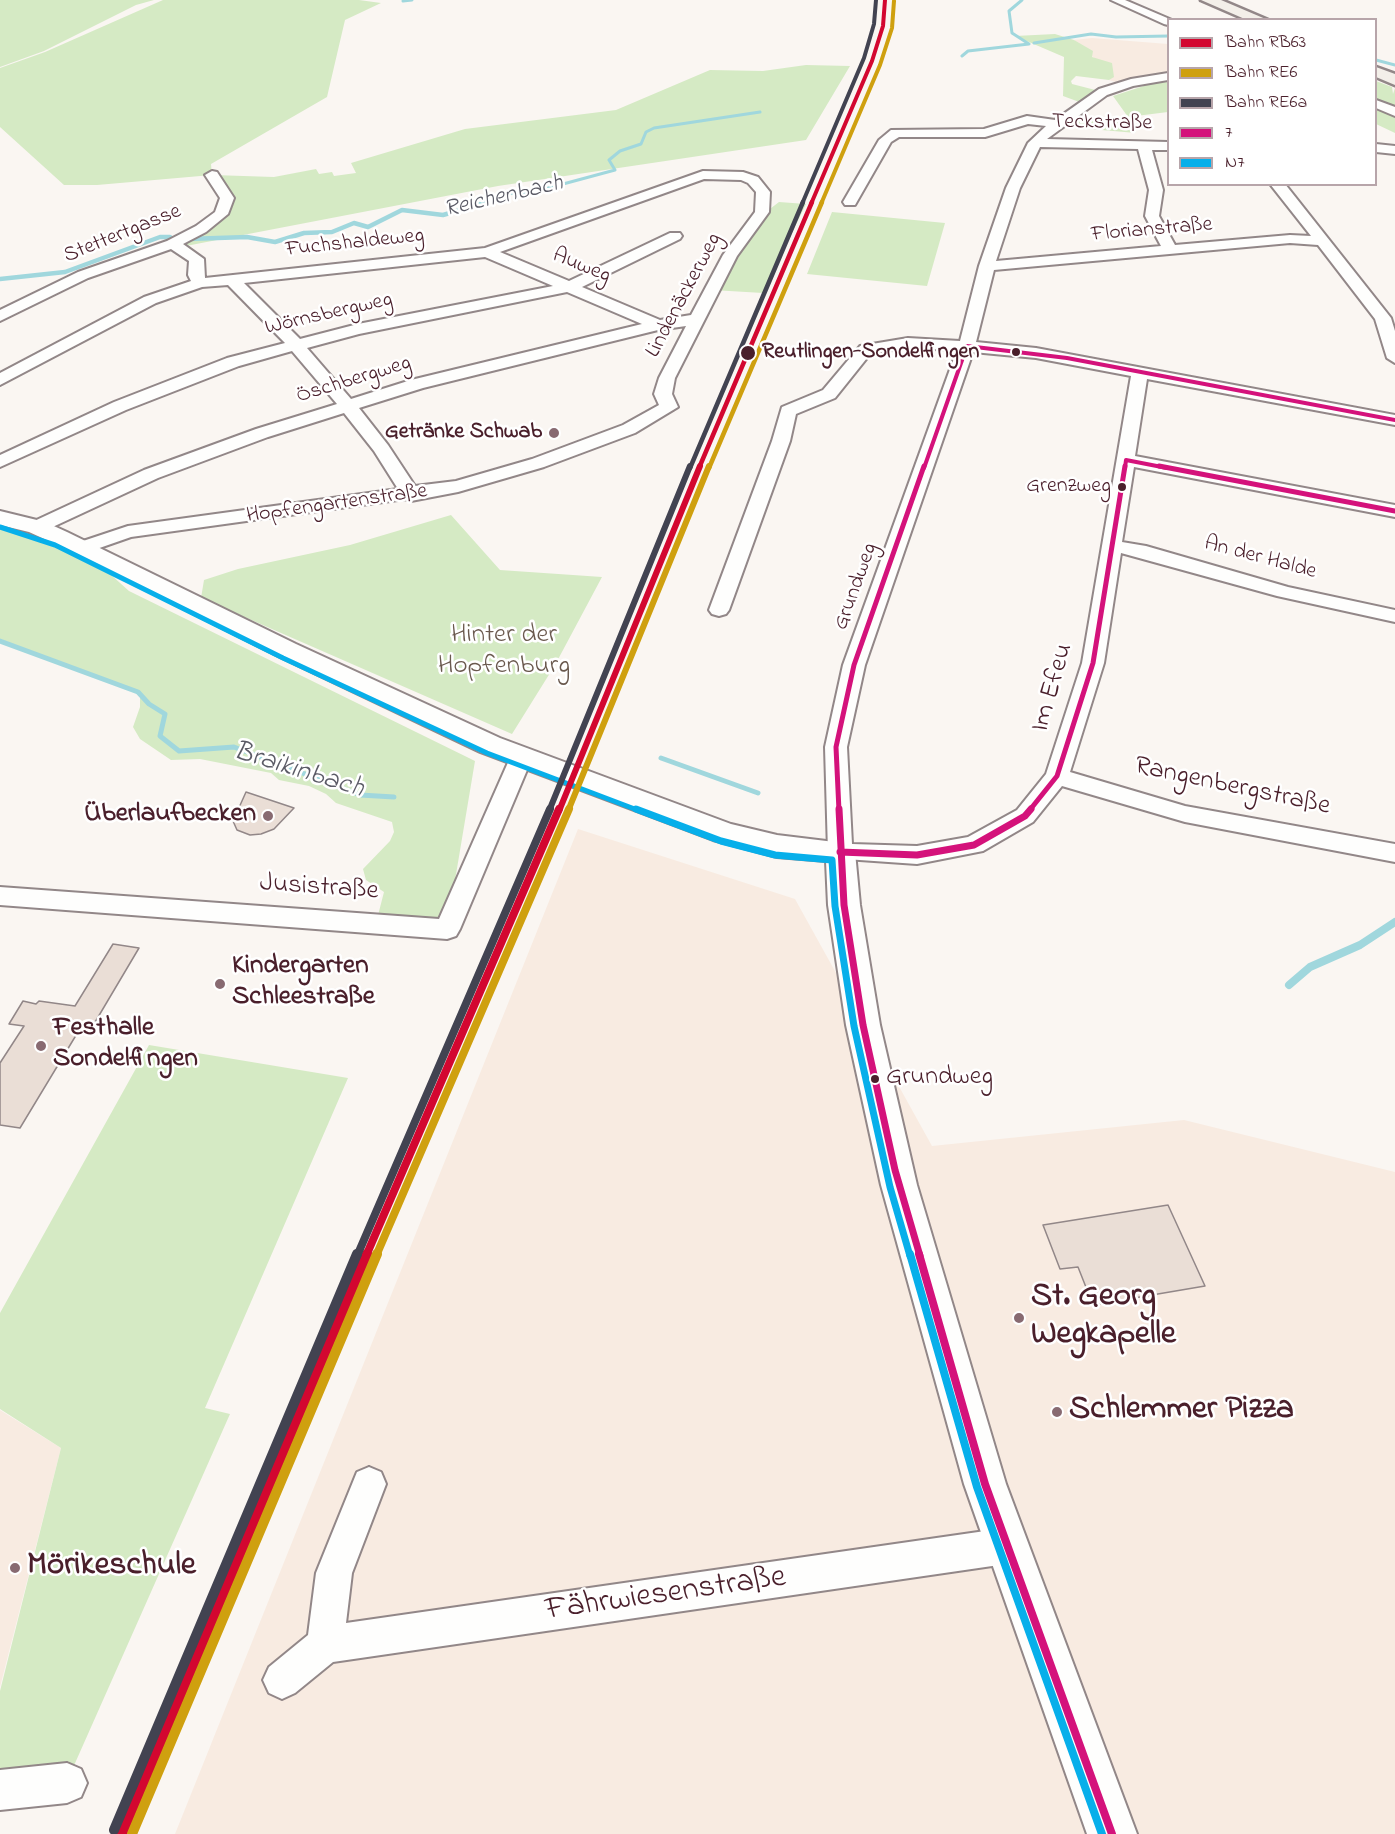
<!DOCTYPE html>
<meta charset="utf-8">
<style>
body{margin:0}
#map{position:relative;width:1395px;height:1834px;overflow:hidden;background:#faf6f2;font-family:"Indie Flower",sans-serif}
canvas{display:block}
.legend{position:absolute;left:1167px;top:18px;width:210px;height:168px;box-sizing:border-box;background:#fff;border:2px solid #b7a5aa;margin:0;padding:8px 10px;list-style:none;font-size:18px;color:#4a1f2b}
.legend li{display:flex;align-items:center;gap:12px;height:30px}
.legend b{width:30px;border:2px solid #b7a5aa}
</style>
<div id="map">
<canvas width="1395" height="1834"></canvas>
<ul class="legend">
<li><b style="height:8px;background:#d30730"></b>Bahn RB63</li>
<li><b style="height:8px;background:#cfa00f"></b>Bahn RE6</li>
<li><b style="height:8px;background:#424351"></b>Bahn RE6a</li>
<li><b style="height:8px;background:#d4127b"></b>7</li>
<li><b style="height:8px;background:#07afea"></b>N7</li>
</ul>
</div>
<script>
const ctx = document.querySelector('canvas').getContext('2d');
ctx.lineJoin = 'round';
function fill(path, color) { ctx.fillStyle = color; ctx.fill(path, 'evenodd'); }
const toPath = rows => new Path2D(rows.map(r => 'M' + r).join(''));
function trace(path, color, width, dash) { ctx.strokeStyle = color; ctx.lineWidth = width; ctx.lineCap = dash ? 'butt' : 'round'; ctx.setLineDash(dash || []); ctx.stroke(path); }
function label(font, color, halo, rows, align = 'center') {
  ctx.font = font + ' "Indie Flower",sans-serif'; ctx.lineWidth = 5; ctx.setLineDash([]); ctx.textBaseline = 'middle'; ctx.strokeStyle = halo; ctx.fillStyle = color; for (const [text, x, y, turn = 0] of rows) {
    ctx.save(); ctx.translate(x, y); ctx.rotate((+turn || 0) * Math.PI / 180); ctx.textAlign = isNaN(turn) ? turn : align; if (halo) ctx.strokeText(text, 0, 0); ctx.fillText(text, 0, 0); ctx.restore();
  }
}
fill(toPath([
 [1092,38,1168,44,1168,75,1122,84,1109,80,1114,76,1074,40],
 [578,829,795,899,932,1146,1184,1120,1395,1172,1395,1834,175,1834],
 [0,1410,61,1448,0,1687]
]), '#f8ebe1');
fill(toPath([
 [0,0,154,0,136,5,44,51,0,67],
 [163,0,359,0,381,3,345,20,327,97,211,164,212,175,97,185,64,185,0,127,0,68,45,52],
 [1055,34,1074,40,1093,51,1092,57,1112,63,1114,77,1109,80,1076,76,1071,81,1072,84,1103,92,1082,103,1063,96,1064,57,1015,36],
 [806,65,850,66,806,140,498,186,139,255,165,245,215,215,222,202,213,175,274,177,316,169,319,174,332,172,334,176,356,173,351,163,465,129,616,110,710,70,763,71],
 [1376,81,1392,87,1393,94,1395,88,1395,110,1376,103],
 [1168,82,1168,112,1128,117,1113,96,1153,83],
 [1376,107,1395,115,1395,133,1376,124],
 [1079,118,1128,123,1136,133,1067,127],
 [779,202,806,204,763,293,712,290,766,212],
 [832,212,945,223,927,286,807,274],
 [451,515,500,570,602,577,555,665,512,734,201,598,204,580,238,569,350,545],
 [0,518,81,548,129,591,475,761,447,928,376,923,384,892,366,880,363,869,390,841,394,832,392,822,336,803,326,794,309,786,279,780,271,773,200,759,171,760,140,739,133,727,140,707,140,692,0,639],
 [149,1045,348,1078,205,1408,230,1414,68,1779,0,1786,0,1691,61,1448,0,1409,0,1313]
]), '#d5eac4');
trace(toPath([
 [1022,0,1009,11,1012,33,1029,44],
 [403,1,412,0],
 [1034,43,1091,34,1116,37,1168,36],
 [962,56,968,51,1029,44],
 [1376,60,1395,65],
 [484,204,511,193,526,194,615,170,609,160,620,151,641,144,646,132,654,128,760,112]
]), '#a0d7dd', 3);
trace(toPath([
 [188,239,247,237,275,242,304,233,332,232,354,223,368,227,402,210,443,215,488,202],
 [0,279,65,272,160,237,170,237]
]), '#a0d7dd', 4.5);
trace(toPath([
 [0,641,138,692,149,704,165,714,160,736,179,751,234,747,360,795,394,797],
 [661,758,758,793]
]), '#a0d7dd', 5);
trace(toPath([
 [1289,985,1310,967,1360,945,1395,922]
]), '#a0d7dd', 8);
const building = toPath([
 [246,792,294,808,274,829,261,834,250,835,237,830,233,821,246,792],
 [113,944,139,948,91,1029,81,1027,20,1128,0,1125,0,1063,24,1026,9,1024,23,1001,36,1004,39,1001,75,1006,113,944],
 [1168,1205,1205,1286,1093,1305,1078,1267,1060,1269,1043,1225,1168,1205]
]);
fill(building, '#eaded6');
trace(building, '#928788', 1.5);
const minor = toPath([
 [1111,0,1125,0,1172,20,1168,20,1168,25,1164,24,1111,0],
 [1168,73,1168,80,1133,86,1107,95,1047,139,1168,142,1168,150,1152,150,1163,190,1159,216,1175,245,1290,235,1311,236,1270,184,1285,184,1391,318,1395,331,1395,363,1387,358,1375,319,1318,245,1290,243,994,270,976,342,1036,348,1395,415,1395,425,1147,379,1135,456,1395,505,1395,517,1134,467,1122,542,1146,546,1288,587,1395,610,1395,622,1277,596,1121,553,1104,663,1070,772,1185,806,1395,844,1395,862,1185,822,1062,786,1033,822,983,851,917,864,831,858,828,852,825,747,843,665,957,350,908,348,871,353,835,398,796,414,790,441,729,610,726,614,719,616,712,614,709,610,772,441,782,407,823,390,860,346,908,338,960,341,979,266,1006,188,1028,143,1046,126,1028,124,985,137,899,137,891,142,855,205,845,205,843,202,879,140,891,130,984,129,1027,116,1055,120,1099,89,1131,79,1168,73],
 [1040,147,1138,149,1149,190,1145,216,1161,246,996,261,1020,188,1040,147],
 [973,352,1036,358,1131,376,1082,663,1046,774,1017,810,968,837,917,846,852,844,847,747,865,665,973,352],
 [1376,100,1395,107,1395,116,1376,108,1376,100],
 [1376,144,1395,146,1395,154,1376,152,1376,144],
 [212,171,217,172,234,198,228,214,206,232,183,244,204,259,205,278,485,248,703,171,743,172,758,177,770,192,769,212,737,256,675,378,672,394,678,407,635,433,544,467,458,492,411,501,405,499,131,537,88,552,74,552,71,548,74,544,128,526,398,489,374,451,344,413,268,437,158,478,44,531,30,531,27,527,30,523,144,470,256,429,337,404,292,351,239,366,126,410,0,467,0,455,114,402,227,358,285,343,228,285,202,287,156,303,0,385,0,373,144,297,191,281,188,275,189,261,171,249,88,278,0,321,0,310,78,272,167,241,196,226,215,212,220,198,205,175,212,171],
 [704,179,741,180,748,183,756,192,755,212,723,255,691,315,660,320,582,287,680,239,682,236,680,233,670,233,569,281,500,252,704,179],
 [485,257,553,286,358,324,300,339,244,283,485,257],
 [567,292,642,324,411,380,351,399,307,348,359,334,567,292],
 [686,326,659,378,654,394,659,405,623,425,532,459,456,481,415,486,388,445,359,408,423,388,658,330,686,326],
 [521,750,529,753,532,758,460,929,456,936,447,939,0,905,0,887,439,919,510,758,513,753,521,750],
 [369,1467,381,1472,386,1484,352,1573,346,1623,1006,1528,1019,1533,1024,1546,1019,1559,1006,1564,333,1662,295,1693,282,1699,269,1693,263,1680,269,1667,308,1635,316,1573,357,1472,369,1467],
 [67,1763,81,1769,87,1783,81,1797,67,1803,0,1810,0,1770,67,1763]
]);
const tertiary = toPath([
 [0,511,45,522,67,532,296,644,500,738,731,824,777,835,851,844,855,852,860,905,880,1025,917,1185,1006,1484,1137,1834,1087,1834,964,1484,881,1185,846,1025,828,905,826,861,777,857,713,840,480,752,278,656,51,542,29,532,0,525,0,511]
]);
const trunk = toPath([
 [1201,0,1221,0,1268,20,1247,20,1201,0],
 [1376,67,1395,74,1395,85,1376,77,1376,67]
]);
trace(minor, '#928788', 4);
trace(tertiary, '#928788', 4);
trace(trunk, '#928788', 5);
fill(minor, '#fefefd');
fill(tertiary, '#fefefd');
fill(trunk, '#f3efe9');
trace(toPath([
 [924,468,967,346,1067,358,1395,420],
 [1125,468,1126,460,1167,468]
]), '#d4127b', 4);
trace(toPath([
 [1159,466,1395,511],
 [839,811,836,747,854,665,924,466],
 [1029,811,1057,776,1093,663,1125,466]
]), '#d4127b', 5);
trace(toPath([
 [839,809,844,905,863,1025,895,1170,920,1256],
 [840,852,917,855,974,845,1025,816,1031,809]
]), '#d4127b', 7);
trace(toPath([
 [919,1254,985,1484,1112,1834]
]), '#d4127b', 8);
trace(toPath([
 [0,527,55,545,283,658,487,753,640,811]
]), '#07afea', 5);
trace(toPath([
 [636,809,721,841,775,855,832,860,835,906,854,1026,890,1187,910,1256]
]), '#07afea', 7);
trace(toPath([
 [910,1254,977,1487,1102,1834]
]), '#07afea', 8);
trace(toPath([
 [811,204,872,61,883,26,885,0]
]), '#d30730', 4);
trace(toPath([
 [699,468,812,202]
]), '#d30730', 4.5);
trace(toPath([
 [559,811,700,466]
]), '#d30730', 6);
trace(toPath([
 [366,1256,559,809]
]), '#d30730', 8);
trace(toPath([
 [122,1834,367,1254]
]), '#d30730', 10);
trace(toPath([
 [821,204,880,65,892,28,894,1]
]), '#cfa00f', 4);
trace(toPath([
 [709,468,822,202]
]), '#cfa00f', 4.5);
trace(toPath([
 [568,811,709,466]
]), '#cfa00f', 6);
trace(toPath([
 [376,1256,569,809]
]), '#cfa00f', 8);
trace(toPath([
 [132,1834,377,1254]
]), '#cfa00f', 10);
trace(toPath([
 [802,204,864,58,874,24,876,0]
]), '#424351', 4);
trace(toPath([
 [690,468,803,202]
]), '#424351', 4.5);
trace(toPath([
 [549,811,690,466]
]), '#424351', 6);
trace(toPath([
 [357,1256,550,809]
]), '#424351', 8);
trace(toPath([
 [114,1830,357,1254]
]), '#424351', 10);
for (const [x, y, r, color] of [
 [1016,352,5,"#4a1f2b"],
 [748,353,8,"#4a1f2b"],
 [554,433,6,"#886a71"],
 [1122,487,5,"#4a1f2b"],
 [268,816,6,"#886a71"],
 [220,984,6,"#886a71"],
 [41,1046,6,"#886a71"],
 [875,1079,5,"#4a1f2b"],
 [1019,1318,6,"#886a71"],
 [1057,1412,6,"#886a71"],
 [15,1568,6,"#886a71"]
]) { const dot = new Path2D(); dot.arc(x, y, r, 0, 2 * Math.PI); ctx.fillStyle = color; ctx.fill(dot); trace(dot, '#fff', 2); }
label('22px', '#4a1f2b', '#fff', [
 ["Teckstraße",1102,124,1],
 ["Florianstraße",1152,231,-5],
 ["Stettertgasse",123,235,-22],
 ["Fuchshaldeweg",355,244,-6],
 ["Auweg",581,267,22],
 ["Lindenäckerweg",685,296,-62],
 ["Wörnsbergweg",329,315,-13],
 ["Öschbergweg",354,381,-17],
 ["Hopfengartenstraße",337,505,-8],
 ["An der Halde",1260,559,15],
 ["Grundweg",857,587,-70]
]);
label('bold 22px', '#4a1f2b', '#fff', [
 ["Reutlingen-Sondelfingen",762,353]
], 'left');
label('bold 22px', '#4a1f2b', '#fff', [
 ["Getränke Schwab",542,433]
], 'right');
label('22px', '#4a1f2b', '#fff', [
 ["Grenzweg",1111,487]
], 'right');
label('italic 24px', '#5b5b66', '#fff', [
 ["Reichenbach",504,198,-13]
]);
label('26px', '#4a1f2b', '#fff', [
 ["Grundweg",886,1079]
], 'left');
label('27px', '#6a594e', '#fff', [
 ["Hinter der",504,637],
 ["Hopfenburg",504,668]
]);
label('27px', '#4a1f2b', '#fff', [
 ["Im Efeu",1054,688,-74],
 ["Rangenbergstraße",1232,788,12],
 ["Jusistraße",319,889,4]
]);
label('bold 27px', '#4a1f2b', '#fff', [
 ["Überlaufbecken",256,816,"right"],
 ["Kindergarten",232,968],
 ["Schleestraße",232,999],
 ["Festhalle",53,1030],
 ["Sondelfingen",53,1061]
], 'left');
label('italic 28px', '#5b5b66', '#fff', [
 ["Braikinbach",298,772,17]
]);
label('bold 33px', '#4a1f2b', '#fff', [
 ["St. Georg",1031,1299],
 ["Wegkapelle",1031,1337],
 ["Schlemmer Pizza",1069,1412],
 ["Mörikeschule",27,1568]
], 'left');
label('33px', '#4a1f2b', '#fff', [
 ["Fährwiesenstraße",666,1596,-8]
]);
</script>
